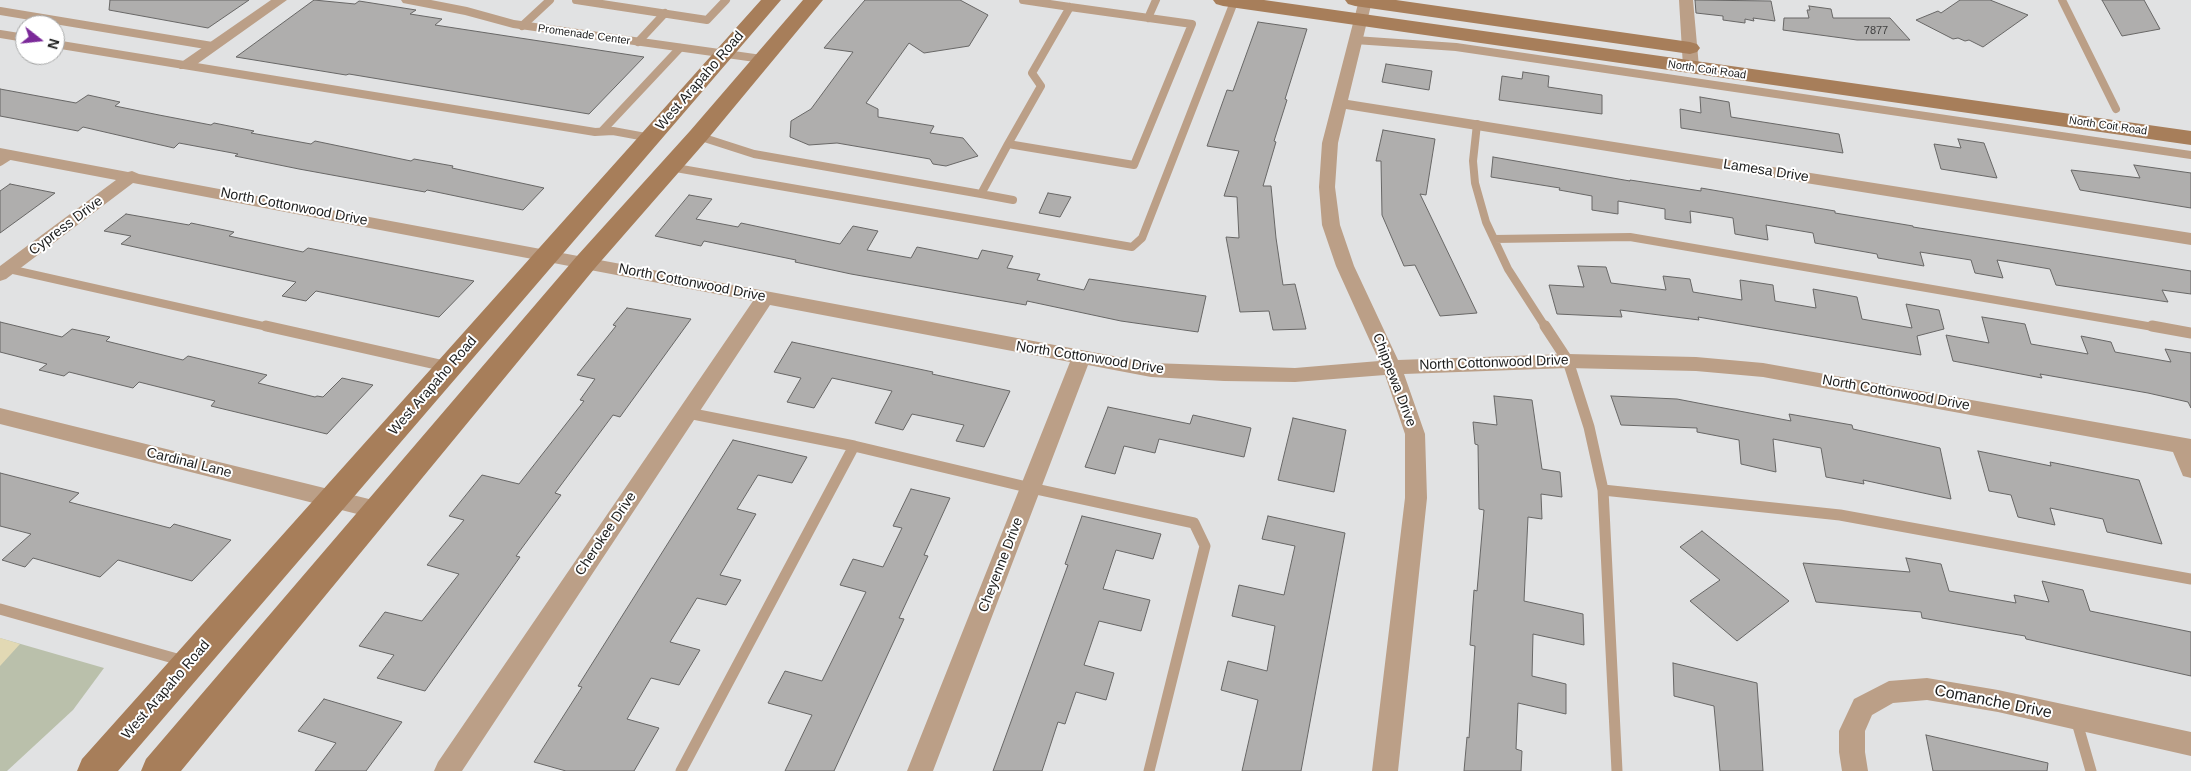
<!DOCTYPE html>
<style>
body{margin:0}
#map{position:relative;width:2191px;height:771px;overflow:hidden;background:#e1e2e3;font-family:Arial,sans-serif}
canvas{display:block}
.north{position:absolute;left:15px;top:15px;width:50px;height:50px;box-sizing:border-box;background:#fff;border:1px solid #a4a5a5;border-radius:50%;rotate:106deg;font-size:14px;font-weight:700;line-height:20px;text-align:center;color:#1c1d1d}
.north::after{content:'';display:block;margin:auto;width:18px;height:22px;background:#7b2999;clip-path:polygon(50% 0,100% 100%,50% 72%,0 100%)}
</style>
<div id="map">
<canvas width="2191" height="771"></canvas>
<div class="north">N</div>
</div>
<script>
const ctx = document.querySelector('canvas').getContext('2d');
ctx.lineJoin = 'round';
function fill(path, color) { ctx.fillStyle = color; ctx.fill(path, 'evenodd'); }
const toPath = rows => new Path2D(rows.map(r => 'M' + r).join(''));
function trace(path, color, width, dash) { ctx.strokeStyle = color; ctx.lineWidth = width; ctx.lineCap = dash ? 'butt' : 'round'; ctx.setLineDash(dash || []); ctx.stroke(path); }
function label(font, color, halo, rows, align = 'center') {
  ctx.font = font + ' Arial,sans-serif'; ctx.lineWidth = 4; ctx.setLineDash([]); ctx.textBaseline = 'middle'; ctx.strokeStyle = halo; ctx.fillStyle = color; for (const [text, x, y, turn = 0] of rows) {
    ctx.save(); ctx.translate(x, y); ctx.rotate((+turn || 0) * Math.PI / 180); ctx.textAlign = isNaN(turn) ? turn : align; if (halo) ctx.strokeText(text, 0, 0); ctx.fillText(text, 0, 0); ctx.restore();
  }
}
fill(toPath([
 [0,638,104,668,73,710,7,771,0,771]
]), '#bac0ab');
fill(toPath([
 [0,638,20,644,0,666]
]), '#e2d9b4');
const building = toPath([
 [110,0,249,0,208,28,109,10,110,0],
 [314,0,355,4,359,1,416,10,410,14,442,19,435,25,644,57,589,114,349,74,346,75,236,57,314,0],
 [865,0,960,0,988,15,969,46,924,53,909,43,866,103,878,109,878,117,934,126,930,133,963,138,978,156,946,166,933,164,930,159,837,143,809,145,790,137,791,121,811,109,853,52,824,48,865,0],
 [1695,0,1771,1,1775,21,1753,18,1754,21,1745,19,1745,23,1723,20,1723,16,1696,13,1695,0],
 [1960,0,1990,0,2028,15,1983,47,1969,40,1965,41,1958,38,1953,39,1916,20,1938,11,1941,13,1960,0],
 [2102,0,2144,0,2160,29,2122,36,2102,0],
 [1809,6,1831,9,1833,18,1890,18,1910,40,1857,40,1783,30,1784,18,1809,18,1807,10,1810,10,1809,6],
 [1258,22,1307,29,1285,99,1287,100,1274,141,1276,142,1263,186,1271,186,1276,238,1283,285,1295,284,1306,329,1273,330,1269,311,1240,312,1226,237,1239,238,1237,197,1224,196,1239,151,1207,146,1227,90,1233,91,1258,22],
 [1386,64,1432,71,1429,90,1382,82,1386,64],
 [1523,72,1549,76,1548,87,1602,95,1602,114,1499,100,1502,76,1522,79,1523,72],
 [0,89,76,103,88,95,120,102,115,106,159,115,211,125,214,123,254,131,251,133,311,144,315,141,411,161,414,159,453,166,452,168,544,188,523,210,427,190,425,192,299,169,235,156,238,154,179,143,174,148,83,127,78,131,32,122,0,116,0,89],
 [1700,97,1729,102,1731,117,1839,134,1843,153,1681,128,1680,109,1701,113,1700,97],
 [1383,130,1435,139,1426,195,1420,194,1477,313,1440,316,1415,265,1404,266,1382,215,1381,161,1376,161,1383,130],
 [1958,139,1984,143,1997,178,1941,169,1934,144,1961,148,1958,139],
 [1493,157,1630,181,1630,180,1701,191,1701,188,1835,211,1835,213,1913,226,1913,227,2191,271,2191,294,2162,290,2168,302,2056,285,2050,269,1997,260,2003,278,1975,273,1971,260,1920,252,1924,266,1878,258,1877,254,1815,243,1813,233,1766,225,1768,240,1735,234,1733,218,1690,211,1691,223,1665,219,1665,209,1618,201,1618,214,1592,210,1592,196,1559,190,1560,188,1491,177,1493,157],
 [2134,165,2191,173,2191,208,2080,190,2071,170,2140,178,2134,165],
 [10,184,55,193,0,233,0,191,10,184],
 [1048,193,1071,197,1060,217,1039,213,1048,193],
 [689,195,712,199,696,219,738,227,741,223,840,244,853,226,878,231,867,250,911,258,917,247,978,259,982,250,1013,256,1007,268,1040,274,1037,280,1084,290,1089,279,1206,296,1198,332,1121,321,1027,301,1026,305,851,274,795,262,796,260,704,241,701,246,655,236,689,195],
 [126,214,189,225,191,223,234,232,229,236,303,252,308,248,474,281,439,317,316,291,306,301,282,296,296,282,121,244,131,236,104,231,126,214],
 [1578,266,1606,267,1611,283,1666,290,1663,276,1690,279,1693,292,1742,300,1740,280,1773,285,1775,301,1816,308,1813,289,1857,297,1862,319,1912,328,1906,304,1939,310,1944,329,1917,336,1921,355,1698,317,1699,320,1620,310,1622,317,1557,314,1549,285,1584,287,1578,266],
 [627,308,691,319,620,417,613,415,555,493,561,495,516,556,520,557,425,691,377,678,394,655,359,646,385,612,422,621,459,574,427,565,464,520,449,516,482,475,519,484,584,401,580,400,595,379,577,375,616,326,613,325,627,308],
 [1982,317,2025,324,2031,344,2088,354,2081,336,2111,342,2115,352,2171,362,2165,349,2191,353,2191,408,2188,402,2148,393,2040,374,2042,378,1953,361,1946,335,1989,343,1982,317],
 [0,322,62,337,72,329,110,337,106,341,183,360,188,356,267,375,258,383,315,397,317,396,323,397,342,378,373,385,327,434,211,406,215,401,139,382,133,388,69,372,64,376,39,370,47,364,0,352,0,322],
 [792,342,933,372,932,374,1010,391,984,447,956,441,964,425,912,414,903,430,875,423,892,391,832,378,814,408,787,402,801,378,774,372,792,342],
 [1494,396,1532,400,1542,469,1560,472,1562,497,1541,494,1542,519,1528,517,1524,601,1583,614,1584,645,1533,634,1532,676,1566,684,1566,714,1518,703,1516,749,1522,751,1521,771,1464,771,1467,737,1469,738,1475,646,1470,645,1474,590,1477,591,1484,510,1479,509,1478,445,1475,444,1473,422,1497,425,1494,396],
 [1611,396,1677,399,1791,421,1789,414,1852,425,1853,429,1940,448,1951,499,1863,480,1864,484,1826,477,1821,448,1773,439,1776,472,1741,464,1739,440,1697,432,1697,428,1621,425,1611,396],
 [1108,407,1190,424,1193,415,1251,428,1244,457,1159,439,1155,453,1124,446,1115,474,1085,467,1108,407],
 [1293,418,1346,430,1334,492,1278,480,1293,418],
 [733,440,807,457,792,483,758,475,737,509,756,514,720,575,741,580,726,605,697,598,670,642,700,650,679,685,651,678,627,719,659,728,634,771,566,771,534,762,582,687,578,686,733,440],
 [1978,451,2051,466,2050,462,2139,480,2162,544,2107,532,2103,519,2050,508,2055,525,2018,517,2011,495,1989,491,1978,451],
 [0,473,79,493,69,502,170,528,174,524,231,540,192,581,118,560,100,577,33,558,25,567,2,560,31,534,0,526,0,473],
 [911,489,950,498,924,555,928,556,899,618,904,619,834,771,785,771,812,715,768,703,785,671,822,681,866,592,840,585,853,559,883,567,902,528,893,526,911,489],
 [1082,516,1161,534,1153,559,1116,550,1103,589,1150,600,1141,631,1099,621,1084,665,1114,673,1106,700,1076,692,1065,724,1058,722,1042,771,993,771,1068,565,1065,564,1082,516],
 [1268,516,1345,533,1301,771,1242,771,1258,700,1221,690,1228,661,1267,671,1275,626,1232,616,1239,585,1284,595,1295,546,1262,539,1268,516],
 [1702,531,1789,601,1737,641,1690,601,1720,580,1680,547,1702,531],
 [1906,558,1941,564,1949,591,2016,603,2014,595,2049,602,2042,581,2083,590,2090,611,2191,632,2191,676,2026,639,2025,636,1922,618,1921,612,1816,602,1803,563,1910,572,1906,558],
 [1673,663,1757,683,1763,771,1720,771,1714,706,1674,696,1673,663],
 [324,699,402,722,366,771,315,771,336,743,298,731,324,699],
 [1926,735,2048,763,2047,771,1933,771,1926,735]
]);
fill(building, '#afaead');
trace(building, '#686766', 1);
trace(toPath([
 [576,0,707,20,726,0],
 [1023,0,1070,7],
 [2062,0,2116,109],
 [1070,7,1192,24,1134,165,1008,144,1041,86,1032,73,1070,7],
 [0,11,212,46],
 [1148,18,1156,0],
 [522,26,550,0],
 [0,34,25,38],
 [1355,40,1456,47,2191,155],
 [638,42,665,13],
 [55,44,595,132,613,131,651,138],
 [1477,124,1473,161,1475,183,1486,222,1508,269,1546,328],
 [602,131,680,48],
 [698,136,754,154,981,194,1008,144],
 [0,162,11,155],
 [670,167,1132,247,1142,238,1234,2],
 [981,194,1013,200],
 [1494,239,1630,237,2159,328],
 [9,269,272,328]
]), '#bb9f87', 8);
trace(toPath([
 [266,326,449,367],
 [1545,326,1568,361,1589,427,1603,490,1617,771],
 [2152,326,2191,333],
 [854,446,1031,488,1194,523,1205,546,1149,771],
 [1603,490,1840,515,2191,579],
 [0,609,184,661],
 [2076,719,2091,771],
 [681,771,854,446,688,413]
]), '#bb9f87', 11);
fill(toPath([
 [271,0,287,0,190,69,180,69,177,66,180,63,271,0],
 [401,0,431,0,467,7,514,20,762,55,767,56,769,59,767,62,762,63,513,28,465,15,403,3,401,0],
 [1359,0,1372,1,1348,100,2191,233,2191,245,1346,109,1338,143,1335,187,1340,225,1354,266,1398,360,1568,354,1696,357,1763,363,2191,439,2191,478,2183,476,2173,452,1763,377,1696,371,1568,368,1404,374,1425,434,1427,498,1398,771,1372,771,1405,498,1405,434,1385,375,1295,382,1224,381,1151,377,1088,365,933,771,907,771,1070,362,770,305,462,771,434,771,438,762,753,301,133,183,6,279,0,281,0,266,116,180,0,158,0,148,128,172,132,171,139,174,1151,363,1295,368,1379,361,1336,266,1322,225,1319,187,1322,143,1359,0],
 [1679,0,1693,0,1699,67,1696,70,1691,72,1686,70,1683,67,1679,0],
 [0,408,377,501,385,504,388,510,385,516,377,519,0,424,0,408],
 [1927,678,1998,690,2191,732,2191,756,1998,712,1927,700,1893,703,1872,715,1865,731,1865,752,1868,771,1842,771,1839,752,1839,731,1854,699,1889,681,1927,678]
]), '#bb9f87');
fill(toPath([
 [761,0,781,0,118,771,77,771,82,759,761,0],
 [803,0,823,0,706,141,595,268,181,771,141,771,146,759,577,256,690,131,803,0],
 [1213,0,1264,0,2191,131,2191,145,1223,6,1216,4,1213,0],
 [1345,0,1396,0,1690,42,1697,44,1700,48,1697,52,1690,54,1355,6,1348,4,1345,0]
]), '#a77e5a');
label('11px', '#414141', null, [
 ["7877",1876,31]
]);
label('11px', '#1c1d1d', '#fff', [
 ["Promenade Center",584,35,8],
 ["North Coit Road",1707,70,8],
 ["North Coit Road",2108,126,8]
]);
label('14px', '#1c1d1d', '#fff', [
 ["West Arapaho Road",700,81,-49],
 ["Lamesa Drive",1766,171,9],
 ["North Cottonwood Drive",294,207,11],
 ["Cypress Drive",66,226,-37],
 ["North Cottonwood Drive",692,283,11],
 ["North Cottonwood Drive",1090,358,9],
 ["North Cottonwood Drive",1494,363,-2],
 ["Chippewa Drive",1394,380,69],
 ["West Arapaho Road",433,386,-49],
 ["North Cottonwood Drive",1896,393,10],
 ["Cardinal Lane",189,463,14],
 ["Cherokee Drive",606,534,-56],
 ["Cheyenne Drive",1001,565,-69],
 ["West Arapaho Road",166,690,-49]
]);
label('16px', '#1c1d1d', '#fff', [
 ["Comanche Drive",1993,702,11]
]);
</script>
